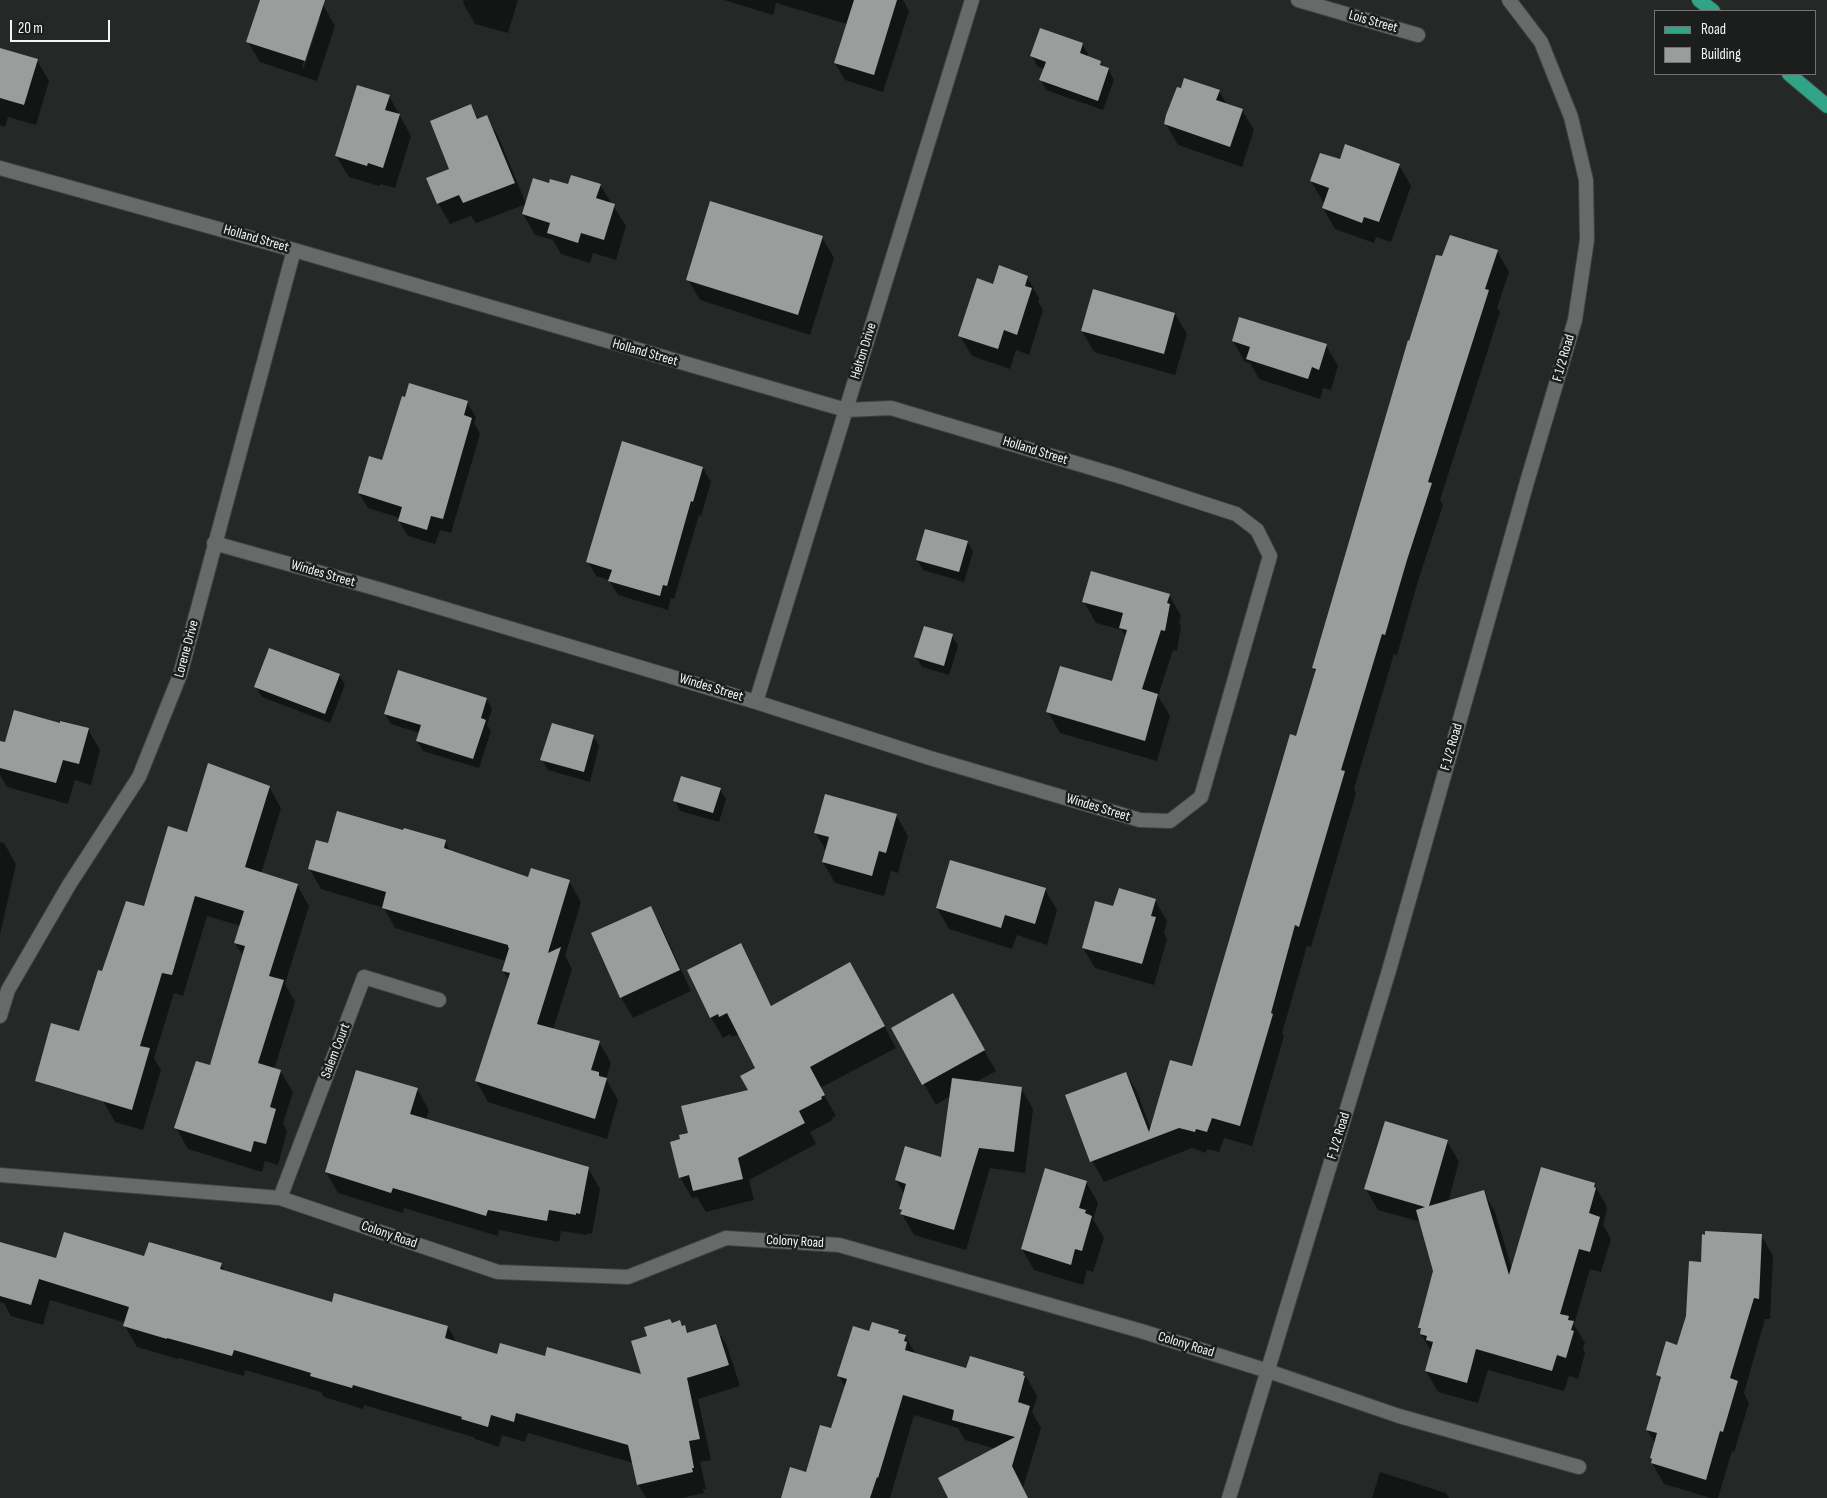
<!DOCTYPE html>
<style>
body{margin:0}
#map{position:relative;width:1827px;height:1498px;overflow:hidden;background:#242826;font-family:"Sofia Sans Condensed",sans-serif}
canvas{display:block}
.legend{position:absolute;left:1654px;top:10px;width:162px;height:65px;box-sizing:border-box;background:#1b1e1d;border:1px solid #717473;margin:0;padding:6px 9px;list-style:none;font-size:15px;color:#f3f5f4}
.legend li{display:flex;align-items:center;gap:10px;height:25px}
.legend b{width:25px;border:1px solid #717473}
.scale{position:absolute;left:10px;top:20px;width:100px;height:22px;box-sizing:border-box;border:2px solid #f3f5f4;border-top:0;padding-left:6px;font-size:15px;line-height:18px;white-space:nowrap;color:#f3f5f4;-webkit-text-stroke:4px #1b1e1d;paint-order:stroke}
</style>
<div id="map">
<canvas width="1827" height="1498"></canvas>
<ul class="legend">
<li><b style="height:6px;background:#31a386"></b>Road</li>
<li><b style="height:14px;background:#999d9b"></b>Building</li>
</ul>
<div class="scale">20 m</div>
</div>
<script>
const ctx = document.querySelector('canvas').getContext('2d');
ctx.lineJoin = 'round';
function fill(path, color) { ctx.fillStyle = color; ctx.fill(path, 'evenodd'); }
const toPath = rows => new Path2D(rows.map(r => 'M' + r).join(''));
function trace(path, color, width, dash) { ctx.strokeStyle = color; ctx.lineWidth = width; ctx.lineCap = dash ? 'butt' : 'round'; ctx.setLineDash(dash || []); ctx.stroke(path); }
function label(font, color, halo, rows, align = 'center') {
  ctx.font = font + ' "Sofia Sans Condensed",sans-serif'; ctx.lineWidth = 5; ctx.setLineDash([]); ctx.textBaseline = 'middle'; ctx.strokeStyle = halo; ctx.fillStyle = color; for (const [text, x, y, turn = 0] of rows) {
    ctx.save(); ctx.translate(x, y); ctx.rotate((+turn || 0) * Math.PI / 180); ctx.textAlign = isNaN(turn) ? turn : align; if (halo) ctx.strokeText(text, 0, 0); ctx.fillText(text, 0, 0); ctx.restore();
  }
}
fill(toPath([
 [261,0,306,0,323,5,335,26,317,81,260,62,248,42],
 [318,19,320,19,304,67,302,67],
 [464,0,518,0,508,33,475,24,463,3],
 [724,0,903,0,909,11,883,92,845,80,835,63,847,24,776,3,773,15],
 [1082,44,1088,54,1087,57,1100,62,1104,68,1108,69,1114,80,1103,110,1046,90,1041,80,1044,69,1037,66,1032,56],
 [0,50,37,60,49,81,36,125,8,117,5,127,0,125],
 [1219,91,1227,105,1242,110,1254,130,1242,167,1178,145,1166,124],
 [389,96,411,136,395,188,380,184,379,186,349,177,336,156],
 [471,106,479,120,487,117,499,138,526,204,549,185,600,185,626,226,616,260,593,253,590,263,561,254,553,240,535,235,523,214,526,204,476,223,471,216,450,224,438,203,451,170],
 [1340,161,1399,165,1411,186,1391,242,1376,237,1374,243,1335,229,1323,208,1325,202,1323,202,1311,181],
 [822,237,834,258,810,335,700,300,688,280],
 [1497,251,1509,272,1497,308,1500,312,1440,500,1443,505,1418,581,1397,655,1394,654,1354,789,1356,793,1311,947,1307,946,1282,1033,1284,1036,1252,1146,1224,1138,1219,1152,1207,1149,1206,1153,1192,1148,1104,1182,1092,1161,1126,1073,1138,1094,1151,1130,1193,1068,1316,673,1313,668,1443,258],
 [1027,277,1039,298,1038,301,1043,310,1029,355,1016,350,1010,369,972,356,960,336,994,285],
 [1175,314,1187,334,1175,375,1094,352,1082,331],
 [1233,341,1326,345,1338,366,1331,390,1323,388,1320,399,1259,379,1250,363,1245,362],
 [467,402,476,417,474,423,480,434,451,533,440,530,435,544,408,536,399,521,400,518,368,508,359,493,383,462],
 [703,468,711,482,701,516,699,515,674,599,671,598,668,610,618,595,609,580,596,576,588,562],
 [968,542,973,552,964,582,923,570,917,560],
 [1169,595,1181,616,1179,622,1181,626,1177,651,1173,650,1158,696,1170,716,1157,761,1060,733,1048,712,1113,682,1126,638,1122,630,1096,623,1084,602],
 [952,636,958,646,949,675,922,667,916,657],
 [339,675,345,685,330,723,262,697,256,687],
 [487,699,492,709,487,725,491,731,479,768,423,751,417,741,420,733,391,724,385,714],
 [61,724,88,729,100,750,91,785,75,780,68,804,7,787,0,775,0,746],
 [593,736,599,746,590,782,548,770,542,759],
 [269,787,281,808,261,874,297,885,309,906,285,984,295,1002,274,1070,281,1072,293,1092,283,1123,287,1131,278,1165,265,1161,262,1172,188,1149,176,1128,211,1066,244,957,235,943,241,926,207,916,183,996,174,993,154,1058,161,1070,143,1130,115,1122,103,1101,103,973,145,908,188,833],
 [720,789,726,799,719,822,680,811,675,800],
 [896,815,908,836,898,873,891,871,884,896,835,883,823,862,826,851,816,833],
 [404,832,445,841,451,852,529,879,569,881,581,902,565,956,572,969,553,1030,599,1042,611,1063,606,1079,618,1100,607,1139,488,1102,476,1081,509,980,503,971,506,961,395,928,384,908,321,889,309,868,329,845],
 [0,842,4,843,16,864,0,935],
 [1045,889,1057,910,1047,945,1017,935,1012,949,949,929,937,908],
 [1155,900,1167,921,1164,933,1167,939,1154,985,1095,968,1083,948,1114,908],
 [650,907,662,928,691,991,633,1018,621,997],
 [740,945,772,1007,862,984,896,1048,820,1088,836,1116,832,1118,833,1120,810,1132,816,1144,749,1180,754,1200,706,1212,697,1197,692,1198,680,1177,681,1140,750,1091,756,1069,739,1034,732,1037,730,1034,723,1038,711,1017],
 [952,995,996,1071,976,1082,1021,1088,1033,1109,1025,1173,990,1168,966,1250,914,1235,902,1214,900,1209,904,1194,896,1180,942,1159,950,1096,936,1105,892,1028],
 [417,1089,429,1110,426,1120,588,1168,600,1189,592,1234,588,1233,587,1235,561,1231,559,1242,499,1230,498,1236,404,1208,403,1213,338,1193,326,1172],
 [1447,1141,1459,1162,1448,1202,1483,1191,1495,1212,1512,1269,1594,1184,1606,1205,1607,1210,1603,1225,1611,1239,1601,1272,1590,1269,1574,1325,1585,1343,1583,1349,1585,1353,1578,1379,1569,1376,1564,1391,1488,1370,1478,1403,1438,1392,1426,1371,1432,1352,1421,1334,1422,1331,1420,1327,1435,1271,1421,1222,1378,1210,1366,1189],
 [1086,1182,1098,1203,1093,1219,1104,1238,1093,1272,1087,1270,1083,1285,1034,1270,1022,1249],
 [1761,1235,1773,1256,1770,1319,1765,1319,1744,1393,1749,1403,1734,1452,1732,1451,1718,1498,1711,1498,1664,1484,1652,1463,1651,1458,1655,1443,1647,1430,1661,1382,1658,1375,1678,1346,1702,1263],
 [0,1243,57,1260,145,1258,221,1264,225,1272,333,1303,448,1327,457,1343,498,1356,545,1358,643,1376,649,1337,680,1321,689,1334,715,1326,727,1346,740,1386,698,1399,711,1460,700,1462,706,1489,703,1489,704,1493,682,1498,646,1498,638,1484,633,1463,528,1433,525,1442,502,1435,499,1447,475,1439,473,1437,364,1405,363,1409,324,1397,321,1392,245,1370,244,1376,179,1358,178,1359,137,1347,125,1326,126,1323,50,1300,43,1325,11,1316,4,1303,0,1302],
 [898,1331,900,1334,905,1336,916,1354,967,1370,1024,1373,1036,1394,1037,1398,1032,1412,1041,1428,1023,1488,1028,1498,950,1498,996,1449,965,1440,958,1428,914,1415,890,1498,782,1498,807,1474,832,1430,845,1387,839,1376,870,1333],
 [1380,1472,1446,1493,1449,1498,1372,1498]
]), '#0007');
fill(toPath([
 [260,0,325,0,305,61,246,42],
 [854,0,897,0,874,75,834,63],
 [1040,28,1083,43,1080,53,1101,61,1100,65,1109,68,1098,101,1039,80,1046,62,1030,56],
 [0,48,38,59,24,105,0,98],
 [1184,78,1220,90,1216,100,1243,109,1230,147,1164,124,1166,115,1177,87,1181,88],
 [357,85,390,95,385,110,400,114,383,168,368,163,367,166,335,156],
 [471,104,477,119,487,115,515,183,463,203,459,195,437,204,426,178,449,169,430,121],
 [1345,144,1400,164,1379,222,1364,217,1362,223,1322,208,1329,188,1310,181,1320,153,1340,159],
 [571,175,601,184,596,198,615,204,604,240,581,233,578,243,547,233,550,223,522,214,533,178,549,183,550,179,568,184],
 [710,201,823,236,798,315,686,280],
 [1450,235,1498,250,1485,289,1489,290,1428,482,1432,483,1407,560,1385,635,1382,634,1341,770,1345,771,1299,927,1295,925,1271,1013,1273,1014,1240,1126,1212,1118,1207,1132,1196,1129,1195,1132,1179,1128,1090,1162,1065,1095,1126,1072,1149,1132,1170,1060,1192,1066,1290,734,1296,736,1316,669,1312,668,1408,340,1409,341,1436,255,1442,256],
 [999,265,1028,276,1025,286,1032,288,1017,335,1004,330,998,349,958,336,977,278,993,284],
 [1093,289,1175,313,1164,354,1081,331],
 [1239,317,1327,344,1319,370,1312,367,1308,379,1246,359,1250,347,1232,341],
 [409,383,468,401,464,415,472,418,443,519,431,516,427,530,398,521,402,507,358,493,369,456,382,460,402,396,405,397],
 [622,441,703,467,693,502,691,501,667,586,663,585,660,596,608,581,612,570,586,562],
 [925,529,968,541,959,572,916,560],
 [1091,571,1170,594,1167,603,1170,604,1165,631,1161,630,1142,689,1158,694,1145,741,1046,712,1060,666,1112,681,1127,630,1119,628,1123,613,1082,602],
 [924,626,953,634,944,666,914,657],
 [269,648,340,674,325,714,254,687],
 [398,670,487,698,481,718,486,720,473,759,416,741,421,725,384,714],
 [14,710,60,723,60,721,89,728,79,764,63,760,56,783,0,768,0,741,5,742],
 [552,723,594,735,584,772,540,760],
 [208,763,270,786,245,867,298,884,269,976,284,980,258,1063,281,1070,270,1107,276,1109,266,1144,254,1141,251,1152,174,1128,196,1061,210,1065,245,946,234,943,244,911,195,896,172,975,162,973,140,1046,150,1048,132,1110,35,1081,51,1023,79,1031,98,970,102,971,126,901,144,906,168,826,187,832],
 [681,776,721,788,713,813,673,801],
 [825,794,897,814,886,853,879,851,872,876,822,862,829,837,814,833],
 [337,811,403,830,404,828,446,840,444,848,528,877,531,868,570,880,548,953,561,947,537,1024,600,1041,591,1070,599,1072,599,1076,607,1078,595,1119,475,1081,510,973,502,971,509,948,508,947,508,945,382,908,386,892,308,869,316,840,328,843],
 [950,860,1046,888,1035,924,1005,915,1001,928,936,908],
 [1119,888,1156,899,1151,916,1156,917,1142,964,1082,948,1095,901,1113,906],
 [651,906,680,970,620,998,591,933],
 [741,943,771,1006,850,962,885,1026,810,1067,825,1095,821,1097,822,1099,799,1111,805,1123,738,1158,743,1179,693,1191,689,1175,679,1178,670,1142,680,1139,679,1135,688,1133,681,1106,748,1090,740,1076,755,1068,727,1013,719,1017,718,1014,710,1018,687,970],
 [953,993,985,1050,922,1085,891,1028],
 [356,1070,418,1088,410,1114,589,1167,580,1214,576,1213,576,1215,549,1210,547,1221,488,1210,486,1216,393,1188,391,1193,325,1172],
 [952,1078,1022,1087,1014,1152,979,1148,954,1230,900,1214,902,1210,899,1209,906,1184,895,1180,905,1146,941,1157],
 [1385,1121,1448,1140,1429,1206,1484,1190,1509,1275,1541,1167,1595,1183,1594,1187,1596,1188,1589,1213,1600,1217,1590,1252,1579,1249,1560,1314,1569,1316,1568,1320,1574,1321,1571,1330,1574,1331,1566,1358,1557,1355,1552,1371,1476,1349,1467,1383,1425,1371,1433,1342,1426,1340,1427,1336,1420,1334,1421,1328,1418,1328,1433,1271,1416,1210,1425,1207,1364,1189],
 [1045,1168,1087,1181,1079,1208,1086,1210,1085,1213,1092,1216,1082,1251,1075,1249,1071,1265,1021,1249],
 [1705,1231,1762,1234,1759,1299,1754,1298,1730,1378,1738,1381,1723,1432,1720,1431,1706,1480,1651,1463,1652,1459,1650,1458,1657,1433,1646,1430,1661,1377,1656,1375,1666,1341,1677,1345,1686,1316,1689,1261,1701,1262,1702,1234,1705,1235],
 [64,1232,144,1256,149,1242,222,1263,220,1269,332,1302,334,1293,448,1326,445,1338,497,1354,500,1343,545,1356,547,1347,641,1374,631,1341,647,1336,644,1327,670,1319,672,1323,680,1320,682,1326,685,1325,687,1333,716,1324,729,1365,687,1378,700,1439,689,1441,694,1468,692,1468,693,1472,637,1485,628,1445,516,1413,514,1422,491,1415,488,1427,461,1419,462,1417,353,1385,352,1388,310,1376,311,1373,234,1350,232,1356,167,1338,167,1339,123,1326,129,1307,39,1279,31,1305,0,1296,0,1242,56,1258],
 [872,1322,899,1330,898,1333,906,1335,904,1341,907,1342,905,1350,966,1368,970,1356,1024,1372,1023,1375,1025,1376,1018,1402,1030,1406,1012,1466,1028,1498,948,1498,938,1478,1015,1437,952,1420,954,1410,903,1395,878,1478,877,1477,870,1498,781,1498,790,1467,806,1472,820,1425,831,1428,847,1379,837,1376,853,1326,869,1331]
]), '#999d9b');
const minor = toPath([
 [1298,0,1418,35],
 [0,168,294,250,846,410,891,408,1122,477,1236,514,1257,530,1270,556,1201,797,1170,821,1140,820,930,758,756,702,378,589,214,543],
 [756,702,972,0],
 [0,1016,8,990,69,885,139,777,180,675,294,250],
 [0,1175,280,1198,498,1272,628,1277,726,1238,839,1245,1141,1331,1268,1371,1399,1416,1579,1467],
 [280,1198,364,977,439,1000],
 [1229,1498,1390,967,1527,482,1575,320,1587,240,1586,180,1571,117,1541,42,1509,0]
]);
const primary = toPath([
 [1699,0,1713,11],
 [1789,74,1827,106]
]);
trace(minor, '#404241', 16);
trace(primary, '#404241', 16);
trace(minor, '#666a68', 14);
trace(primary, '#31a386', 14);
label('14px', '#f3f5f4', '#1b1e1d', [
 ["Lois Street",1373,22,16],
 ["Holland Street",256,239,16],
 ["Helton Drive",864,351,-73],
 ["Holland Street",645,353,16],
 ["F 1/2 Road",1564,358,-74],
 ["Holland Street",1035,451,17],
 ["Windes Street",323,574,16],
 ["Lorene Drive",187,649,-75],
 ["Windes Street",711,688,17],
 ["F 1/2 Road",1452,747,-74],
 ["Windes Street",1098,808,17],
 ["Salem Court",336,1051,-69],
 ["F 1/2 Road",1339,1136,-73],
 ["Colony Road",389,1235,19],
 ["Colony Road",795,1242,3],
 ["Colony Road",1186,1345,17]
]);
</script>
